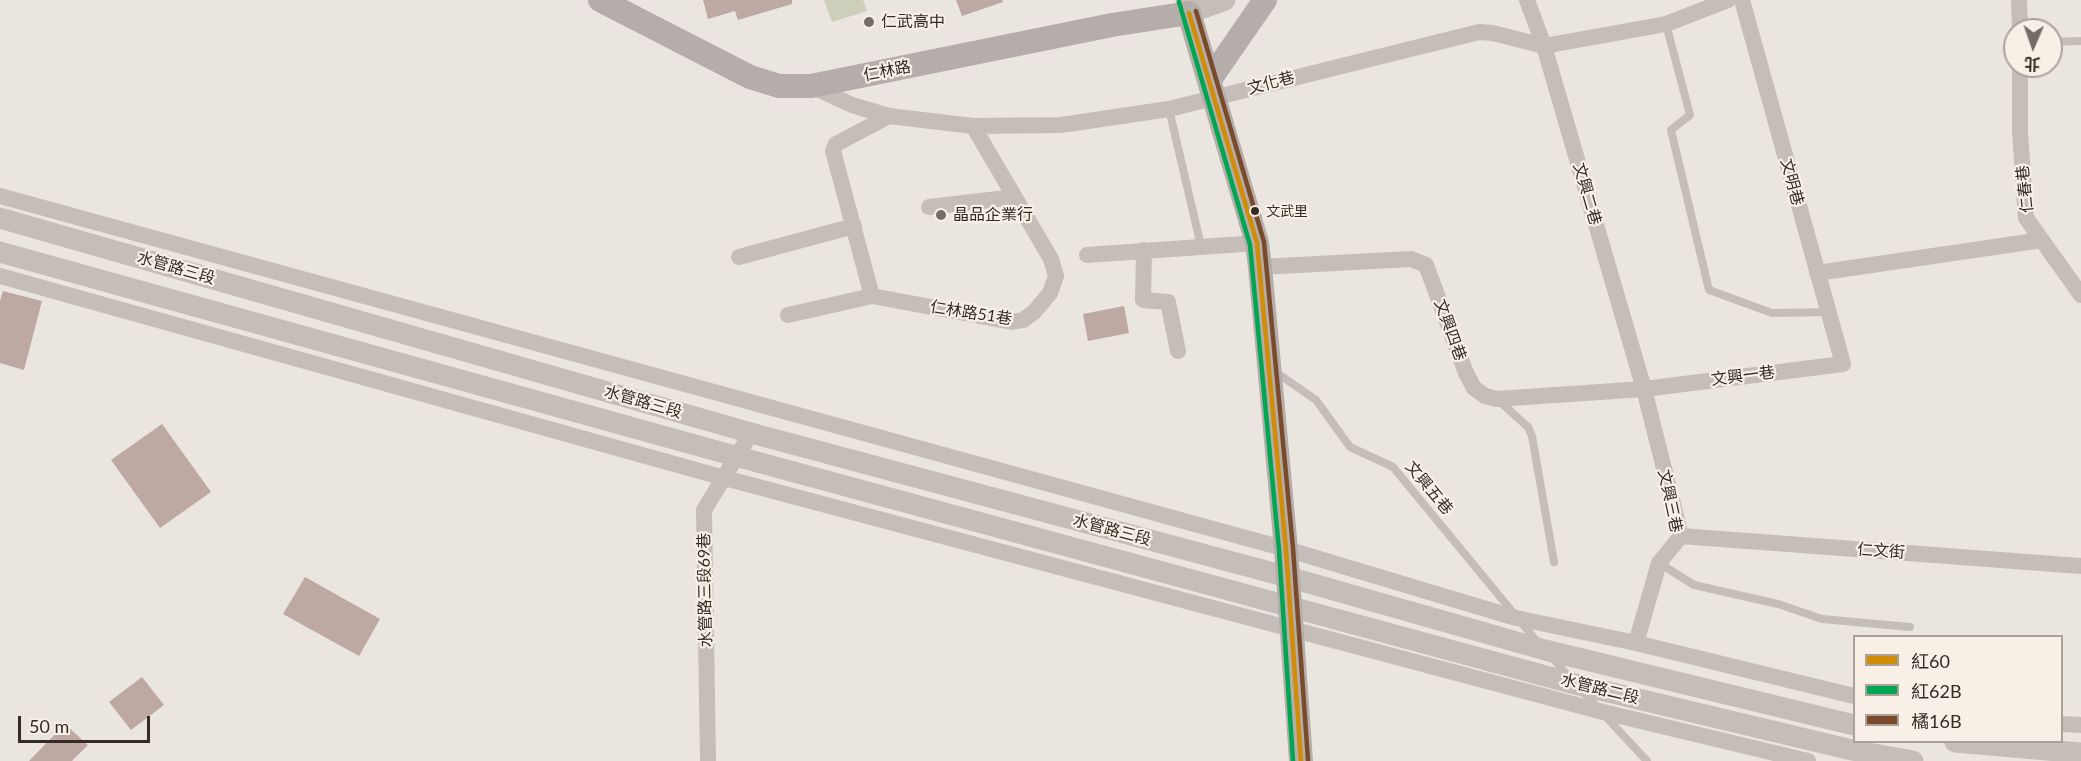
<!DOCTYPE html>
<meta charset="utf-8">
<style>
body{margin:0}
#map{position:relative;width:2081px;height:761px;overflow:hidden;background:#ebe5e0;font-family:Lato,"Noto Sans TC",sans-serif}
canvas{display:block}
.legend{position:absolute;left:1853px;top:635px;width:210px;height:108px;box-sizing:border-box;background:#f8efe6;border:2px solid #aaa19a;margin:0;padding:8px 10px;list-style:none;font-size:18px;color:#342b27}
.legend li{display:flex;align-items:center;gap:12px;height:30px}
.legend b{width:30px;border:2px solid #aaa19a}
.north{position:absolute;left:2003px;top:18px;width:60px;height:60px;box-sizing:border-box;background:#f8efe6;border:2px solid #aaa19a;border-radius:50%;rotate:182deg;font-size:16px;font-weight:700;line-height:24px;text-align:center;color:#342b27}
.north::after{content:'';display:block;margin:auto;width:21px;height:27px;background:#746c68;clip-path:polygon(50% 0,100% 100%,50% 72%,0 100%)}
.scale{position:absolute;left:18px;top:716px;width:132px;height:27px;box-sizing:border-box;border:3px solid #342b27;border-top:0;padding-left:8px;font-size:18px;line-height:21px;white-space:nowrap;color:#342b27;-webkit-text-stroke:4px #f8efe6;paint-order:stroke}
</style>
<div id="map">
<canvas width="2081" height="761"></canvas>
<ul class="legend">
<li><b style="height:8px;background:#d08d08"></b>紅60</li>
<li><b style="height:8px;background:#00a651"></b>紅62B</li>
<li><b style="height:8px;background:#7a4b2a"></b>橘16B</li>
</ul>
<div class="north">北</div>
<div class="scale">50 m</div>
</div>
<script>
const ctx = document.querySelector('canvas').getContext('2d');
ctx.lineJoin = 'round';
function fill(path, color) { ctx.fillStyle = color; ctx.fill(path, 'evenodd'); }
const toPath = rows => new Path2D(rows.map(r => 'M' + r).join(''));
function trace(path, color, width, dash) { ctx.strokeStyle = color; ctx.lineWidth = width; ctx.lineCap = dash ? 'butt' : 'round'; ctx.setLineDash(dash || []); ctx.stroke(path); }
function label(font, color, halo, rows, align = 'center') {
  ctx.font = font + ' Lato,"Noto Sans TC",sans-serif'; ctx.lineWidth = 4.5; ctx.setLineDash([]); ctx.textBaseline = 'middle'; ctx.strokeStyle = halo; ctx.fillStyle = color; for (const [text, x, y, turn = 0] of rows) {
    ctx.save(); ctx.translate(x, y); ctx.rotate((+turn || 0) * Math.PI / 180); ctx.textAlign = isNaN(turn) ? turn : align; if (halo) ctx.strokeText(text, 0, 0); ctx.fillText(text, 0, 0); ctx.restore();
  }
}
fill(toPath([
 [824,0,863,0,867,11,832,22]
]), '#cdcfbb');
fill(toPath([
 [703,0,792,0,792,4,738,20,735,11,708,19],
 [956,0,1002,0,1003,2,962,16],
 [3,291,42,301,24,370,0,363,0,301],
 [1124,306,1129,333,1088,341,1083,314],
 [162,424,211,492,160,528,111,460],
 [305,577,380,619,359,656,283,614],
 [142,677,164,705,131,730,109,702],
 [65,724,88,745,72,761,29,761]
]), '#bda9a2');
trace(toPath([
 [1666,24,1690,115,1671,130,1709,290,1772,313,1829,312],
 [2051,42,2081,41],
 [1169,109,1201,246],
 [1274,371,1316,400,1350,447,1393,467,1539,644],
 [1499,401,1528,427,1532,436,1554,562],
 [1659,563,1694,585,1778,604,1822,619,1910,627],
 [1550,655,1569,677],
 [1582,691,1647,761]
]), '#c4bdb8', 8);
trace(toPath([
 [1527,0,1544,46,1644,389,1681,536,1659,563,1636,643],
 [2019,0,2020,30],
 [2020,66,2020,132,2026,218,2081,295],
 [811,86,852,105,889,116,973,126,1061,125,1169,109,1479,32,1493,33,1544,46,1666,24,1728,0],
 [889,116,836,144,833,151,872,296,1012,322,1023,320,1034,312,1050,293,1056,276,1051,259,973,126],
 [0,196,1286,549,1516,618,1636,643,1854,696],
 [929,207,1015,197],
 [1144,250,1143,300,1168,302,1178,351],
 [1087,255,1257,243],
 [739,257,854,226],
 [1260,267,1411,259,1426,265,1466,373,1474,388,1485,396,1497,399,1644,389,1843,364,1742,0],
 [1817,273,2042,240],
 [0,276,721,477,1603,712,1808,761],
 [788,315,872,296],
 [1681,536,2081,566],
 [2062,724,2081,725],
 [708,761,704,510,751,433]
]), '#c4bdb8', 16);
trace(toPath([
 [1186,0,1189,13,1225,0],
 [0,218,751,433,1288,577,1545,650,1854,725],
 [0,252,735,456,1575,684,1852,750,1913,761],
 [1955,742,2081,753]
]), '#c4bdb8', 21);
trace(toPath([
 [600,0,750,77,779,86,811,86,1112,25,1189,13,1257,243,1260,267,1286,549,1301,761],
 [1209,81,1265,0]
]), '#b5ada9', 24);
trace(toPath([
 [1189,13,1257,243,1286,549,1301,761]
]), '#d08d08', 4.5);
trace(toPath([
 [1179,2,1250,245,1279,550,1293,761]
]), '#00a651', 4.5);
trace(toPath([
 [1196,11,1264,242,1293,548,1308,760]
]), '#7a4b2a', 4.5);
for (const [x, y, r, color] of [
 [869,22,6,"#746c68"],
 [1255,211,5,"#342b27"],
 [941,215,6,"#746c68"]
]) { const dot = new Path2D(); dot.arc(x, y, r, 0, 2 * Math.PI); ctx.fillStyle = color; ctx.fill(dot); trace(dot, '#f8efe6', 2); }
label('14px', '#342b27', '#f8efe6', [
 ["文武里",1266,211]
], 'left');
label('16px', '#342b27', '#f8efe6', [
 ["仁武高中",881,22],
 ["晶品企業行",953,215]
], 'left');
label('16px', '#342b27', '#f8efe6', [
 ["仁林路",887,71,-11],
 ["文化巷",1271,83,-15],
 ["文明巷",1792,182,75],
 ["仁春巷",2025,189,-96],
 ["文興二巷",1587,194,74],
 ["水管路三段",176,268,16],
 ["仁林路51巷",971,313,9],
 ["文興四巷",1450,330,70],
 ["文興一巷",1743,376,-7],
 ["水管路三段",643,402,16],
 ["文興五巷",1429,488,50],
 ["文興三巷",1670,501,78],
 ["水管路三段",1112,530,15],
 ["仁文街",1881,551,4],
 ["水管路三段69巷",705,590,-91],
 ["水管路二段",1600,689,14]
]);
</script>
